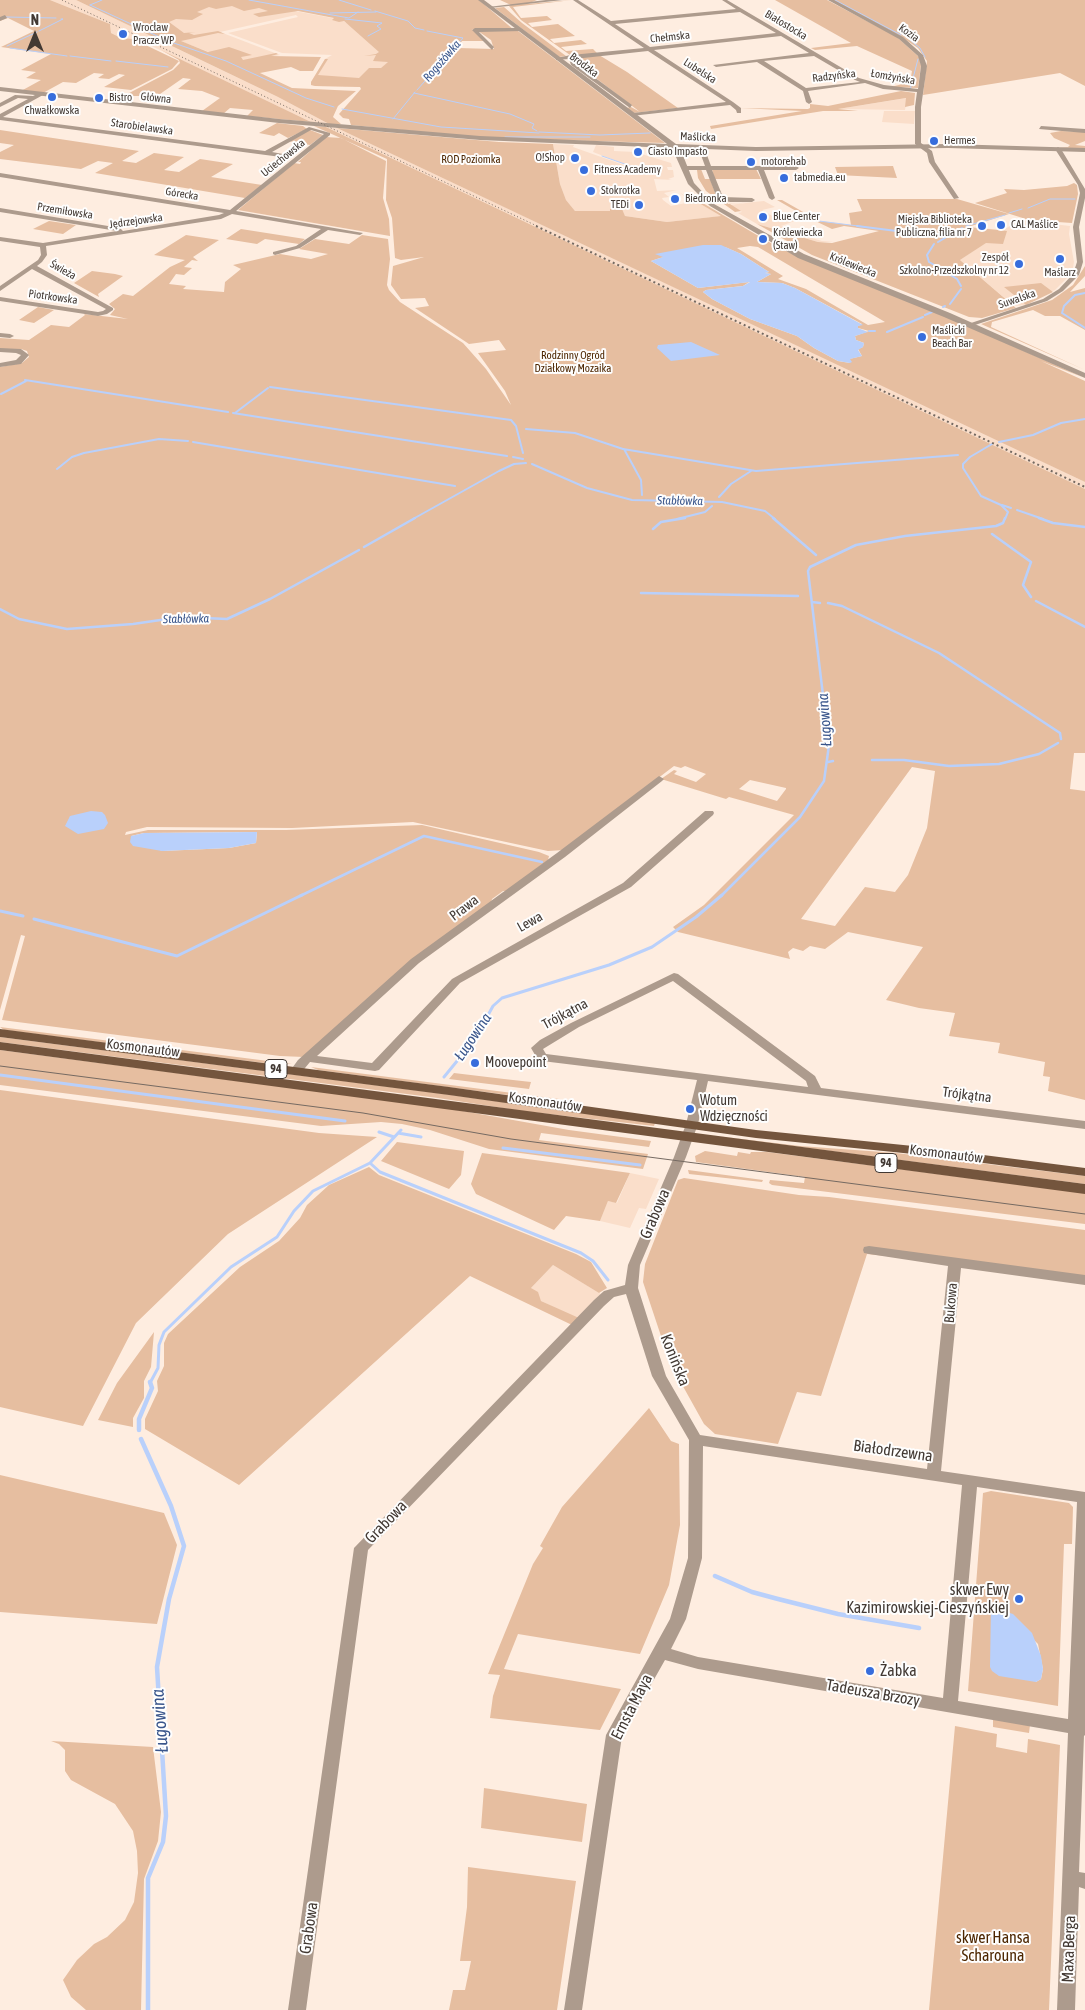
<!DOCTYPE html>
<meta charset="utf-8">
<style>
body{margin:0}
#map{position:relative;width:1085px;height:2010px;overflow:hidden;background:#feede0;font-family:"Asap Condensed",sans-serif}
canvas{display:block}
.north{position:absolute;left:10px;top:10px;width:50px;height:50px;-webkit-text-stroke:4px #fefefe;paint-order:stroke;rotate:0deg;font-size:14px;font-weight:700;line-height:20px;text-align:center;color:#423933}
.north::after{content:'';display:block;margin:auto;width:18px;height:22px;background:#423933;clip-path:polygon(50% 0,100% 100%,50% 72%,0 100%)}
</style>
<div id="map">
<canvas width="1085" height="2010"></canvas>
<div class="north">N</div>
</div>
<script>
const ctx = document.querySelector('canvas').getContext('2d');
ctx.lineJoin = 'round';
function fill(path, color) { ctx.fillStyle = color; ctx.fill(path, 'evenodd'); }
const toPath = rows => new Path2D(rows.map(r => 'M' + r).join(''));
function trace(path, color, width, dash) { ctx.strokeStyle = color; ctx.lineWidth = width; ctx.lineCap = dash ? 'butt' : 'round'; ctx.setLineDash(dash || []); ctx.stroke(path); }
function label(font, color, halo, rows, align = 'center') {
  ctx.font = font + ' "Asap Condensed",sans-serif'; ctx.lineWidth = 4; ctx.setLineDash([]); ctx.textBaseline = 'middle'; ctx.strokeStyle = halo; ctx.fillStyle = color; for (const [text, x, y, turn = 0] of rows) {
    ctx.save(); ctx.translate(x, y); ctx.rotate((+turn || 0) * Math.PI / 180); ctx.textAlign = isNaN(turn) ? turn : align; if (halo) ctx.strokeText(text, 0, 0); ctx.fillText(text, 0, 0); ctx.restore();
  }
}
fill(toPath([
 [50,0,76,0,278,97,329,124,311,122,139,40,121,38,111,33,110,24],
 [204,0,237,0,342,20,385,50,392,59,360,87,315,86,311,85,311,82,325,59,332,55,282,53,228,33,298,17,296,15,220,32,280,55,238,63,151,30],
 [907,98,905,110,838,109],
 [884,111,915,111,914,124,882,122],
 [326,127,337,128,990,436,1085,482,1085,489],
 [553,144,574,145,573,147,652,175,593,152,596,145,614,147,614,151,635,152,671,163,672,167,667,167,668,170,673,170,674,177,668,179,672,180,654,179,657,191,677,190,691,201,699,201,722,216,667,222,625,216,622,211,575,211,566,200,560,184],
 [677,190,691,202,671,206,663,200,662,198,669,197,664,193],
 [764,201,775,207,762,210,781,221,800,219,781,226,784,227,782,229,822,241,834,242,818,242,757,224,738,213,742,212,729,205],
 [1018,220,1070,226,1069,234,1074,262,1072,273,1055,290,1025,305,1014,306,960,260,985,243,967,227,1004,230],
 [630,1173,659,1179,646,1209,639,1208,630,1228,600,1221,608,1201,617,1203],
 [553,1265,601,1294,578,1319,541,1301,531,1288]
]), '#fadeca');
fill(toPath([
 [0,0,50,0,110,24,111,33,121,38,133,39,179,61,172,69,131,90,104,87,125,75,119,74,109,79,98,78,104,74,94,73,76,83,63,82,43,93,21,91,41,80,26,78,36,72,21,70,51,54,1,47,34,31,8,18,0,21],
 [76,0,479,0,514,30,472,29,484,41,462,41,458,48,494,49,491,40,478,31,518,31,665,143,485,138,351,125,349,119,343,118,339,114,361,89,360,87,315,86,311,85,311,82,325,59,328,59,318,75,359,78,369,68,381,68,388,62,373,61,376,55,364,56,376,54,379,52,344,21,339,22,332,20,334,18,298,11,259,17,253,14,268,11,259,8,244,11,232,6,216,9,209,7,197,12,203,14,192,20,176,19,169,22,184,33,196,32,189,33,194,35,218,31,225,34,218,33,181,41,208,52,229,47,252,55,241,57,243,60,276,53,278,54,271,56,321,57,313,71,300,71,291,67,260,73,292,88,356,91,338,106,333,117,341,124,329,124,278,97],
 [500,0,537,0,527,4,572,0,513,7,521,18,547,16,552,20,528,23,532,27,558,24,575,36,550,39,554,43,581,40,587,44,561,47,566,51,593,49,598,54,570,55,521,20,509,6,511,5],
 [775,0,827,0,897,37,919,57,921,65,918,88,891,87,910,82,912,71,857,46,815,50,811,48,851,43],
 [832,0,1085,0,1085,86,1060,73,923,95,927,61,918,48,900,36],
 [504,7,522,23,566,56,559,57,495,8],
 [161,50,311,122,247,116,253,110,230,108,223,114,202,111,220,98,202,91,178,89,191,79,183,78,160,94,149,93,143,96,128,96,112,102,173,70,180,63,179,60],
 [599,55,627,72,678,108,633,113,626,108,631,107,640,112,575,62,576,58],
 [901,91,915,93,914,105,905,107,906,98,838,109,858,111,823,111,711,129,710,126,802,111,740,108,808,109,810,108,810,104,828,106],
 [277,123,303,126,307,129,288,138,279,133,274,136,259,133],
 [314,126,326,127,1085,489,1085,753,1074,753,1070,789,1085,791,1085,1100,1048,1091,1050,1077,1043,1076,1045,1062,998,1053,1000,1043,949,1036,955,1013,919,1008,886,1000,923,947,848,932,825,949,810,946,803,951,793,948,788,952,790,959,678,932,673,927,704,905,794,815,729,797,726,799,661,779,674,770,677,771,674,774,696,782,706,774,685,766,681,768,674,766,564,850,548,851,413,822,292,828,147,827,126,832,125,835,148,830,286,830,422,825,539,852,549,856,548,860,507,891,503,891,492,899,491,903,304,1057,280,1056,2,1020,25,936,21,935,0,1010,0,367,22,363,29,357,27,351,21,349,0,349,0,338,29,340,51,325,69,327,85,315,84,314,128,319,110,315,115,309,109,304,123,294,133,296,170,267,185,260,154,255,186,235,219,240,193,257,198,261,192,260,184,267,192,268,184,275,176,274,169,284,186,286,183,289,224,292,225,282,241,269,233,265,280,254,311,259,328,254,299,249,315,239,349,244,362,235,388,239,390,259,387,285,389,290,400,302,463,343,486,369,511,405,505,391,478,353,506,350,499,340,469,344,415,308,429,306,425,298,401,299,391,285,393,266,424,257,401,260,395,258,392,218,386,200,387,159],
 [912,767,935,771,927,828,908,875,895,892,865,887,835,926,801,919],
 [750,780,786,788,786,789,777,801,739,789],
 [257,832,256,843,229,848,162,851,131,836,144,833],
 [337,128,499,142,553,144,560,184,566,200,575,211,610,211,610,209,622,209,625,216,667,222,721,216,699,203,701,202,767,241,798,257,927,308,1085,378,1041,361,1085,381,1085,482],
 [750,246,758,247,885,322,868,325,806,289,778,279,783,276,737,248],
 [725,247,741,254,769,272,765,273,771,274,757,282,782,283,795,288,862,324,858,326,858,328,869,331,855,336,856,340,864,343,863,347,858,349,862,356,849,359,850,363,838,361,814,348,797,336,750,319,712,299,703,292,706,290,743,286,749,282,698,288,651,261,660,258],
 [0,130,139,151,122,161,136,163,154,153,184,157,164,170,179,172,200,159,233,164,211,177,262,185,245,198,95,173,113,163,98,161,81,169,0,159,0,152,14,145,0,143],
 [310,130,323,135,310,145,288,141],
 [1061,131,1085,132,1085,141,1075,145,1085,146,1085,149,1056,147,1068,147,1070,145,1054,138,1050,133],
 [326,137,341,138,386,161,383,198,389,219,390,236,238,210,294,163,300,164,301,162,298,162],
 [893,166,897,178,838,175,835,167],
 [701,169,705,179,710,179,717,198,727,201,728,204,767,201,730,204,741,211,735,212,706,191,698,178,697,170],
 [712,169,756,169,761,179,714,179],
 [1074,183,1077,185,1078,194,1072,223,1029,220,975,203,1007,193,1004,189,1024,190,1067,186],
 [857,199,957,199,1009,214,968,227,1007,231,1003,244,986,243,960,260,1016,308,982,318,969,317,812,255,757,224,818,242,832,243,879,231,844,226,832,229,807,217,803,217,801,216,803,215,777,200,782,200,819,221,851,225,849,213,862,211],
 [49,221,76,225,63,234,33,229],
 [241,229,305,239,299,244,265,239,257,244,226,239],
 [1085,266,1085,276,1070,292,1085,288,1085,330,1060,316,1045,316,1033,310,992,322,991,327,1085,370,981,324,1052,300,1073,285],
 [92,271,115,274,123,276,98,294,99,297,74,283],
 [1041,283,1053,292,1026,305,1017,297,1018,295,1014,295,1004,287],
 [38,307,54,310,34,323,19,320],
 [0,1027,292,1064,272,1064,4,1030],
 [0,1037,437,1093,655,1123,654,1126,522,1111,438,1098,0,1042],
 [0,1050,446,1108,569,1130,651,1141,649,1147,541,1133,539,1140,648,1154,643,1169,489,1149,430,1130,402,1124,381,1122,321,1126,0,1085],
 [311,1067,559,1099,559,1101,569,1103,318,1070],
 [454,1073,504,1079,531,1082,529,1089,449,1079],
 [0,1090,319,1133,377,1137,228,1234,136,1323,83,1426,0,1407],
 [708,1135,800,1146,896,1153,1085,1176,1085,1184],
 [397,1142,464,1151,461,1175,449,1189,381,1161],
 [705,1151,737,1156,738,1152,750,1154,751,1152,767,1152,1085,1193,1085,1224,772,1185,769,1183,770,1180,804,1183,805,1177,696,1162,695,1156],
 [482,1153,565,1164,630,1173,616,1203,608,1201,600,1221,566,1216,554,1230,476,1194,471,1184],
 [369,1167,379,1175,576,1254,591,1262,607,1288,599,1293,553,1265,531,1288,538,1292,541,1301,579,1318,572,1325,470,1276,239,1485,145,1429,145,1419,158,1391,157,1381,164,1366,164,1343,168,1334,240,1267,279,1241,300,1218,307,1205,329,1185],
 [688,1170,763,1180,762,1182,689,1174],
 [684,1178,799,1195,829,1197,1085,1230,1085,1277,867,1254,821,1396,797,1392,778,1444,715,1434,704,1424,670,1363,643,1282,645,1264,678,1180],
 [154,1332,151,1367,144,1381,144,1398,133,1418,133,1427,98,1420,117,1383],
 [649,1408,671,1441,679,1444,680,1525,669,1585,640,1654,518,1634,504,1669,621,1689,600,1730,490,1718,493,1696,500,1675,488,1674,533,1564,543,1548,540,1546,562,1507],
 [0,1475,164,1513,177,1545,157,1624,0,1612],
 [991,1491,1069,1503,1073,1507,1072,1544,1064,1544,1058,1706,968,1691,983,1493],
 [991,1607,1005,1611,1038,1644,1043,1669,1041,1679,1036,1682],
 [993,1719,1030,1725,1029,1733,993,1727],
 [955,1726,997,1734,996,1747,1027,1753,1028,1739,1060,1745,1049,2010,929,2010],
 [51,1741,153,1747,161,1812,158,1841,144,1879,141,2010,86,2010,71,1997,63,1980,77,1960,94,1944,107,1937,125,1920,134,1902,138,1873,137,1851,133,1831,115,1804,71,1780,65,1771,65,1750,59,1744],
 [484,1788,587,1804,582,1842,481,1828],
 [468,1867,576,1881,557,2010,449,2010,453,1990,465,1990,471,1961,460,1961,467,1907]
]), '#e6bea0');
fill(toPath([
 [703,245,721,245,741,254,769,272,765,273,771,274,757,282,782,283,795,288,863,325,858,326,858,328,868,332,855,336,856,340,864,343,863,347,858,350,862,356,850,359,852,362,850,363,838,361,814,348,797,336,750,319,712,299,703,292,706,290,743,286,750,282,698,288,651,261,663,257,655,254],
 [691,342,720,355,671,361,657,348,658,345],
 [91,811,102,812,105,815,108,823,104,829,78,834,65,826,70,816],
 [257,832,256,843,229,848,162,851,133,846,130,842,131,836,144,833],
 [991,1607,1013,1614,1032,1633,1041,1656,1043,1669,1041,1679,1036,1682,1005,1677,999,1676,992,1671,990,1667]
]), '#b9d0fb');
trace(toPath([
 [249,0,349,18,358,12],
 [339,0,371,10],
 [835,0,901,35],
 [90,5,168,41,226,61,306,98,334,107],
 [90,5,102,0],
 [375,11,408,21,415,28,424,30],
 [330,13,376,12],
 [6,17,56,18],
 [345,19,382,23,377,26,381,29,368,36],
 [39,31,63,19,61,19],
 [910,40,920,48,925,57],
 [7,46,37,32],
 [10,48,67,56],
 [70,56,111,61],
 [116,61,168,67],
 [417,90,463,38,427,31],
 [910,90,918,59],
 [414,93,510,114,534,124,532,128,537,131],
 [342,109,441,127,539,133],
 [393,119,415,92],
 [539,132,600,135,650,133],
 [505,137,590,137],
 [602,156,653,174],
 [1028,208,1050,199,1075,199],
 [1009,213,1022,209],
 [819,221,866,227],
 [966,226,1005,215]
]), '#b9d0fb', 1);
trace(toPath([
 [857,226,936,236],
 [938,242,962,228],
 [934,244,927,255,929,262,936,266],
 [939,268,957,279,961,286],
 [1085,293,1075,295,1064,306,1062,313,1085,328],
 [950,304,961,289],
 [943,307,945,306],
 [925,315,932,312],
 [869,331,875,331],
 [887,332,923,317],
 [25,380,228,412],
 [270,387,511,420,516,426,523,453],
 [1,394,26,381],
 [233,413,507,456],
 [235,413,268,388],
 [526,429,575,433,623,449,756,471,958,455],
 [193,442,455,486],
 [999,442,1033,435,1061,423,1085,419],
 [992,444,970,457,963,464,963,468,981,496,1001,505,1008,512,1005,519],
 [624,449,641,480,642,495],
 [513,457,523,459],
 [532,464,587,488,632,500,722,502,765,511,775,519],
 [57,469,72,457,84,453,159,439,188,441],
 [719,497,731,484,751,471],
 [1002,505,1011,508],
 [1017,510,1043,519],
 [413,519,499,471,514,464,526,463],
 [677,519,705,512,712,506]
]), '#b9d0fb', 2);
trace(toPath([
 [773,518,816,555],
 [1039,518,1053,523,1085,527],
 [653,529,661,522,685,518],
 [992,534,1031,562,1023,585,1031,597],
 [364,547,415,518],
 [641,593,798,596],
 [1036,601,1085,627],
 [812,602,820,603],
 [828,603,842,606,939,653,1060,733,1061,739],
 [0,609,19,619,67,629,133,624,181,617,227,619,270,599,359,550],
 [872,760,904,760,949,766,999,764,1039,754,1058,743],
 [828,762,833,761],
 [300,896,424,836,542,862],
 [721,896,800,817,824,781,829,745,808,571,810,567,856,545,905,536,996,526,1003,523,1005,518]
]), '#b9d0fb', 2.5);
trace(toPath([
 [0,911,23,916],
 [34,919,177,956,302,895],
 [0,1075,345,1121],
 [444,1077,475,1039,493,1006,502,998,609,965,652,947,696,917,722,895],
 [379,1132,394,1137],
 [398,1133,421,1137],
 [503,1148,640,1165],
 [370,1163,380,1172,581,1253,593,1261,608,1280],
 [150,1383,158,1368,159,1345,164,1332,231,1267,277,1237,294,1211,313,1191,370,1163,401,1130]
]), '#b9d0fb', 3);
trace(toPath([
 [139,1430,139,1419,152,1388,150,1382],
 [141,1439,171,1506,184,1546,169,1599,157,1667,166,1816,163,1842,148,1878,148,2010],
 [715,1576,752,1592,778,1599,838,1614,919,1628]
]), '#b9d0fb', 4.5);
fill(toPath([
 [546,0,563,0,490,8,488,7,546,0],
 [573,0,578,0,611,21,736,9,722,0,727,0,859,78,884,85,918,89,921,66,918,56,899,39,828,0,834,0,903,37,923,55,927,66,921,107,921,143,932,151,935,162,959,198,954,199,929,162,927,153,915,144,915,107,917,92,883,89,865,83,808,91,812,102,809,104,806,102,803,91,757,62,716,67,713,65,809,53,781,36,654,50,733,102,741,108,741,113,737,113,736,110,730,105,631,116,633,113,726,102,648,51,574,59,575,63,632,105,630,108,571,65,569,59,556,60,556,58,571,55,644,48,573,0],
 [740,12,776,33,650,47,615,24,740,12],
 [814,56,855,80,860,82,806,88,764,61,814,56],
 [5,15,7,18,0,21,0,17,5,15],
 [520,28,522,31,479,32,494,47,492,50,472,30,475,28,520,28],
 [41,92,43,95,3,117,265,151,309,127,330,133,330,135,236,211,363,233,360,235,328,230,300,248,275,255,273,254,273,252,296,246,321,229,232,214,221,219,46,246,47,255,42,262,37,266,113,308,113,310,107,314,98,316,0,301,0,297,98,312,103,311,106,309,32,269,0,291,0,286,38,260,41,255,40,247,0,241,0,237,43,243,117,231,0,212,0,208,120,228,123,231,219,215,224,213,0,177,0,173,230,210,324,134,311,130,272,152,283,154,284,155,281,157,0,120,0,114,28,99,18,98,0,107,0,103,15,95,33,96,41,92],
 [1041,126,1085,129,1085,133,1039,129,1041,126],
 [701,145,704,147,711,166,796,166,799,168,796,170,764,170,775,198,772,200,769,198,758,170,712,170,723,197,752,198,755,200,752,202,730,202,720,200,717,198,706,170,685,170,682,168,685,166,705,166,698,147,701,145],
 [1058,147,1061,149,1085,189,1085,198,1079,227,1083,262,1079,275,1063,291,1047,301,972,326,968,326,968,324,1043,299,1059,289,1073,274,1077,262,1073,227,1080,193,1078,185,1055,149,1058,147],
 [0,333,10,334,14,336,10,338,0,337,0,333],
 [0,348,21,349,29,355,21,364,0,367,0,363,16,360,21,355,16,353,0,352,0,348],
 [659,776,664,779,662,781,565,857,419,963,317,1056,372,1063,452,979,623,883,705,811,713,811,714,813,713,815,631,887,460,983,379,1070,375,1071,310,1062,300,1074,292,1074,290,1071,298,1060,411,959,557,853,659,776],
 [674,973,678,974,815,1076,821,1088,1085,1121,1085,1129,708,1081,698,1124,686,1157,640,1265,638,1288,666,1376,700,1435,927,1469,948,1266,869,1254,864,1253,863,1250,864,1247,869,1246,1085,1275,1085,1285,961,1268,941,1471,1085,1492,1085,1736,1084,1735,1079,1872,1085,1873,1085,1889,1079,1887,1075,2010,1057,2010,1068,1733,698,1669,665,1660,622,1736,582,2010,564,2010,606,1735,670,1619,688,1558,689,1440,652,1376,626,1294,614,1297,604,1306,368,1550,306,2010,288,2010,354,1548,594,1300,604,1291,625,1285,628,1265,674,1157,686,1124,697,1080,542,1061,538,1060,531,1048,540,1040,571,1023,674,973],
 [673,981,806,1081,808,1087,546,1054,543,1049,579,1027,673,981],
 [703,1446,962,1485,943,1698,698,1657,671,1649,686,1619,702,1558,703,1446],
 [977,1487,1077,1502,1068,1719,958,1701,977,1487]
]), '#ad9b8d');
fill(toPath([
 [478,0,484,0,676,144,756,147,948,144,1085,148,1085,152,948,148,756,151,680,148,694,183,714,204,804,254,950,313,1085,373,1085,378,944,317,798,258,710,206,688,184,672,148,480,140,279,123,0,91,0,87,279,119,480,136,667,144,478,0]
]), '#ad9b8d');
fill(toPath([
 [0,1029,449,1087,756,1130,913,1146,1085,1168,1085,1176,913,1154,756,1138,449,1095,0,1037,0,1029],
 [0,1042,1085,1184,1085,1194,0,1050,0,1042]
]), '#74553d');
trace(toPath([
 [0,1066,363,1113,511,1139,1085,1214]
]), '#756a62', 1);
trace(toPath([
 [62,0,539,227]
]), '#756a62', 1, [1, 2.5]);
trace(toPath([
 [536,226,1085,487]
]), '#756a62', 2, [2, 3]);
for (const [x, y, r, color] of [
 [123,34,5,"#376ddc"],
 [52,97,5,"#376ddc"],
 [99,98,5,"#376ddc"],
 [934,141,5,"#376ddc"],
 [638,152,5,"#376ddc"],
 [575,158,5,"#376ddc"],
 [751,162,5,"#376ddc"],
 [584,170,5,"#376ddc"],
 [784,178,5,"#376ddc"],
 [591,191,5,"#376ddc"],
 [675,199,5,"#376ddc"],
 [639,205,5,"#376ddc"],
 [763,217,5,"#376ddc"],
 [1001,225,5,"#376ddc"],
 [982,226,5,"#376ddc"],
 [763,239,5,"#376ddc"],
 [1060,259,5,"#376ddc"],
 [1019,264,5,"#376ddc"],
 [922,337,5,"#376ddc"],
 [475,1063,5,"#376ddc"],
 [690,1109,5,"#376ddc"],
 [1019,1599,5,"#376ddc"],
 [870,1671,5,"#376ddc"]
]) { const dot = new Path2D(); dot.arc(x, y, r, 0, 2 * Math.PI); ctx.fillStyle = color; ctx.fill(dot); trace(dot, '#fefefe', 2); }
label('11px', '#423933', '#fefefe', [
 ["Białostocka",786,25,31],
 ["Kozia",909,33,35],
 ["Chełmska",670,37,-6],
 ["Brodzka",584,65,37],
 ["Lubelska",700,71,33],
 ["Radzyńska",834,76,-7],
 ["Łomżyńska",893,77,10],
 ["Główna",156,98,6],
 ["Starobielawska",142,127,8],
 ["Maślicka",698,137,2],
 ["Uciechowska",283,158,-39],
 ["Górecka",182,194,9],
 ["Przemiłowska",65,211,9],
 ["Jędrzejowska",136,221,-8],
 ["Królewiecka",853,265,22],
 ["Świeża",63,270,29],
 ["Piotrkowska",53,297,8],
 ["Suwalska",1017,299,-19]
]);
label('11px', '#423933', '#fefefe', [
 ["Wrocław",133,28],
 ["Pracze WP",133,41],
 ["Bistro",109,98],
 ["Chwałkowska",52,111,"center"],
 ["Hermes",944,141],
 ["Ciasto Impasto",648,152],
 ["O!Shop",565,158,"right"],
 ["motorehab",761,162],
 ["Fitness Academy",594,170],
 ["tabmedia.eu",794,178],
 ["Stokrotka",601,191],
 ["Biedronka",685,199],
 ["TEDi",629,205,"right"],
 ["Blue Center",773,217],
 ["Miejska Biblioteka",972,220,"right"],
 ["Publiczna, filia nr 7",972,233,"right"],
 ["CAL Maślice",1011,225],
 ["Królewiecka",773,233],
 ["(Staw)",773,246],
 ["Zespół",1009,258,"right"],
 ["Szkolno-Przedszkolny nr 12",1009,271,"right"],
 ["Maślarz",1060,273,"center"],
 ["Maślicki",932,331],
 ["Beach Bar",932,344]
], 'left');
label('11px', '#4d2600', '#fefefe', [
 ["ROD Poziomka",471,160],
 ["Rodzinny Ogród",573,356],
 ["Działkowy Mozaika",573,369]
]);
label('italic 12px', '#39558b', '#fefefe', [
 ["Rogożówka",442,61,-49],
 ["Stabłówka",680,501,1],
 ["Stabłówka",186,619,-1]
]);
for (const [x, y, w] of [
 [276,1069,22],
 [886,1163,22]
]) { const box = new Path2D(); box.roundRect(x - w / 2, y - 9.5, w, 19, 4); ctx.fillStyle = '#fefefe'; ctx.fill(box); trace(box, '#423933', 1); }
label('bold 12px', '#423933', null, [
 ["94",276,1069],
 ["94",886,1163]
]);
label('14px', '#423933', '#fefefe', [
 ["Prawa",464,908,-37],
 ["Lewa",530,922,-29],
 ["Trójkątna",565,1014,-28],
 ["Kosmonautów",143,1048,7],
 ["Trójkątna",967,1095,7],
 ["Kosmonautów",545,1102,8],
 ["Kosmonautów",946,1154,7],
 ["Bukowa",951,1303,-85]
]);
label('14px', '#423933', '#fefefe', [
 ["Moovepoint",485,1063],
 ["Wotum",700,1101],
 ["Wdzięczności",700,1117]
], 'left');
label('italic 15px', '#39558b', '#fefefe', [
 ["Ługowina",825,720,-94],
 ["Ługowina",473,1037,-56]
]);
label('16px', '#423933', '#fefefe', [
 ["Grabowa",655,1214,-67],
 ["Konińska",675,1360,68],
 ["Białodrzewna",893,1451,8],
 ["Grabowa",386,1522,-46],
 ["Tadeusza Brzozy",873,1693,10],
 ["Ernsta Maya",632,1707,-63],
 ["Grabowa",309,1928,-82],
 ["Maxa Berga",1069,1949,-88]
]);
label('16px', '#423933', '#fefefe', [
 ["skwer Ewy",1009,1590],
 ["Kazimirowskiej-Cieszyńskiej",1009,1608],
 ["Żabka",880,1671,"left"]
], 'right');
label('16px', '#4d2600', '#fefefe', [
 ["skwer Hansa",993,1938],
 ["Scharouna",993,1956]
]);
label('italic 18px', '#39558b', '#fefefe', [
 ["Ługowina",160,1721,-94]
]);
</script>
